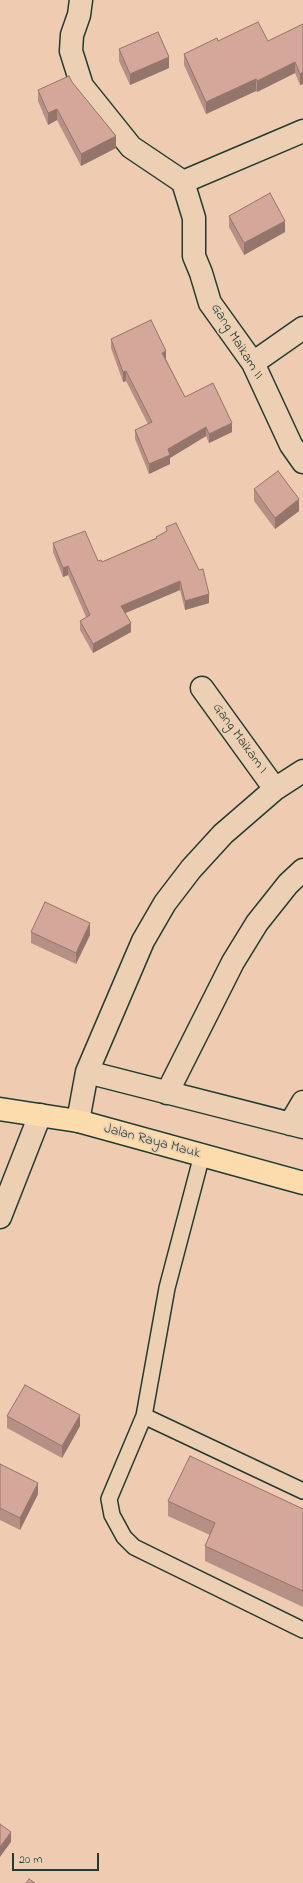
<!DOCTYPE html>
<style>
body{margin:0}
#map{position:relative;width:303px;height:1883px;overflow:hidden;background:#eecbb1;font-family:"Indie Flower",sans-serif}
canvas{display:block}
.scale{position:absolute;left:12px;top:1853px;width:87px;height:18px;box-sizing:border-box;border:2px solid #1f3d34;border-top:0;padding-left:5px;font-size:12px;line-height:14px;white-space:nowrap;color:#1f3d34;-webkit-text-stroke:3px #edd0b3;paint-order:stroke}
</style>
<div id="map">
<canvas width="303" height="1883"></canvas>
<div class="scale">20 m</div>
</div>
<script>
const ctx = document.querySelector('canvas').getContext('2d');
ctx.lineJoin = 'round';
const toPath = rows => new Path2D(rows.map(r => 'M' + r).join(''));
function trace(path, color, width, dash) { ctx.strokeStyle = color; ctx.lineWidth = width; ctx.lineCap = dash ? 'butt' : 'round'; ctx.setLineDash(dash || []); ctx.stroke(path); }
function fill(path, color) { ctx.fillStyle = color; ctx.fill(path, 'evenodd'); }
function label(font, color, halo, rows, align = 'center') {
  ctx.font = font + ' "Indie Flower",sans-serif'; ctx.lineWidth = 3.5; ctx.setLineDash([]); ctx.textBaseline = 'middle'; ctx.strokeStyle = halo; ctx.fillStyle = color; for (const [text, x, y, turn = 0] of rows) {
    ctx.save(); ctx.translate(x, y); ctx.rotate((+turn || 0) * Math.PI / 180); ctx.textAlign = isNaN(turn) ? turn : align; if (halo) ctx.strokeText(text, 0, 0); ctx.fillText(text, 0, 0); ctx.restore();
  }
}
const service = toPath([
 [202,1155,167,1288,144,1416,109,1499,112,1515,124,1537,134,1547,303,1630],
 [144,1416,303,1491]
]);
const minor = toPath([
 [81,0,79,15,72,35,71,51,82,86,131,147,183,182,194,218,194,256,201,273,210,303,253,363,291,445,303,462],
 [183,182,303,131],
 [253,363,303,328],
 [202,688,275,789],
 [87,1072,303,1127],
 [167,1093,233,962,257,923,288,884,303,870],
 [78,1121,87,1072,143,941,165,903,191,869,223,834,275,789,303,771],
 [290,1124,303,1102]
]);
const tertiary = toPath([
 [0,1217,40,1115]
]);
const primary = toPath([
 [0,1109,78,1121,303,1183]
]);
trace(service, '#1f3d34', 18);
trace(minor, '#1f3d34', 25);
trace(tertiary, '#1f3d34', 25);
trace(primary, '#1f3d34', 25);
trace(service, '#edd0b3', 15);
trace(minor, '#edd0b3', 22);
trace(tertiary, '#edd0b3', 22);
trace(primary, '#fcdcac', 22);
fill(toPath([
 [303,24,303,84,300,85,295,73,257,92,256,91,206,114,184,65,184,54,218,41,268,41],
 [119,49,169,68,130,85,119,61],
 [72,82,116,148,81,166,57,120,48,125,38,101,38,90],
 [229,216,285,232,244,255,229,227],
 [111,339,166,359,185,397,232,432,209,443,206,436,170,458,170,464,149,474,135,439,135,430,148,424,126,381,123,382,111,348],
 [254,489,299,511,275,529,254,501],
 [166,527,209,603,185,610,180,590,125,613,131,632,93,653,80,630,80,621,86,617,68,575,63,577,53,552,53,543,98,561,102,562,156,538,156,537,166,532],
 [31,932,90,935,76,964,31,943],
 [7,1416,80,1426,62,1458,7,1428],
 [0,1464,38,1494,20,1530,0,1520],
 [168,1501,303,1509,303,1607,205,1561,205,1546,210,1535,168,1516]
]), '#b69084');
fill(toPath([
 [169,57,169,68,130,85,130,74],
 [295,62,295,73,257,92,257,81],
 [303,72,303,84,300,85,300,74],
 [256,79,256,91,206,114,206,102],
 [57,109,57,120,48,125,48,113],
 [116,136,116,148,81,166,81,154],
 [285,221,285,232,244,255,244,243],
 [166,351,166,361,162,353],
 [126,371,126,381,123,382,123,372],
 [232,423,232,432,209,443,209,434],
 [206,427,206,436,170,458,170,464,149,474,149,464,168,449],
 [299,499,299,511,275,529,275,518],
 [68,566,68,575,63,577,63,568],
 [180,581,180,590,121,615,121,606],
 [209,594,209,603,185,610,185,601],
 [131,623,131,632,93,653,93,644],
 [90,923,90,935,76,964,76,953],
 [80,1415,80,1426,62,1458,62,1446],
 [38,1483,38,1494,20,1530,20,1518],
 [11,1832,11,1842,0,1857,0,1847]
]), '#94756c');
const building = toPath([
 [258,22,268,41,303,24,303,72,300,74,295,62,257,81,256,79,206,102,184,54,217,38,218,41,258,22],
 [158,32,169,57,130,74,119,49,158,32],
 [69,76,72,82,116,136,81,154,57,109,48,113,38,90,69,76],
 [270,193,285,221,244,243,229,216,270,193],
 [151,320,166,351,162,353,185,397,213,383,232,423,209,434,206,427,168,449,170,455,149,464,135,430,152,422,126,371,123,372,111,339,151,320],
 [278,471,299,499,275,518,254,489,278,471],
 [176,523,199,570,203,569,209,594,185,601,180,581,121,606,131,623,93,644,80,621,90,615,68,566,63,568,53,543,85,531,98,561,101,560,102,562,157,538,156,537,167,531,166,527,176,523],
 [45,902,90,923,76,953,31,932,45,902],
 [25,1385,80,1415,62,1446,7,1416,25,1385],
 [190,1456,303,1509,303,1591,205,1546,215,1523,168,1501,190,1456],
 [0,1464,38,1483,20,1518,0,1508,0,1464],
 [0,1824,11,1832,0,1847,0,1824],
 [29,1879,35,1883,26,1883,29,1879]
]);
fill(building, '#d4a79a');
trace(building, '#94756c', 1);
label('14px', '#1f3d34', '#edd0b3', [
 ["Gang Maikam II",236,342,58],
 ["Gang Maikam I",239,739,54],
 ["Jalan Raya Mauk",152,1142,15]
]);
</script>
